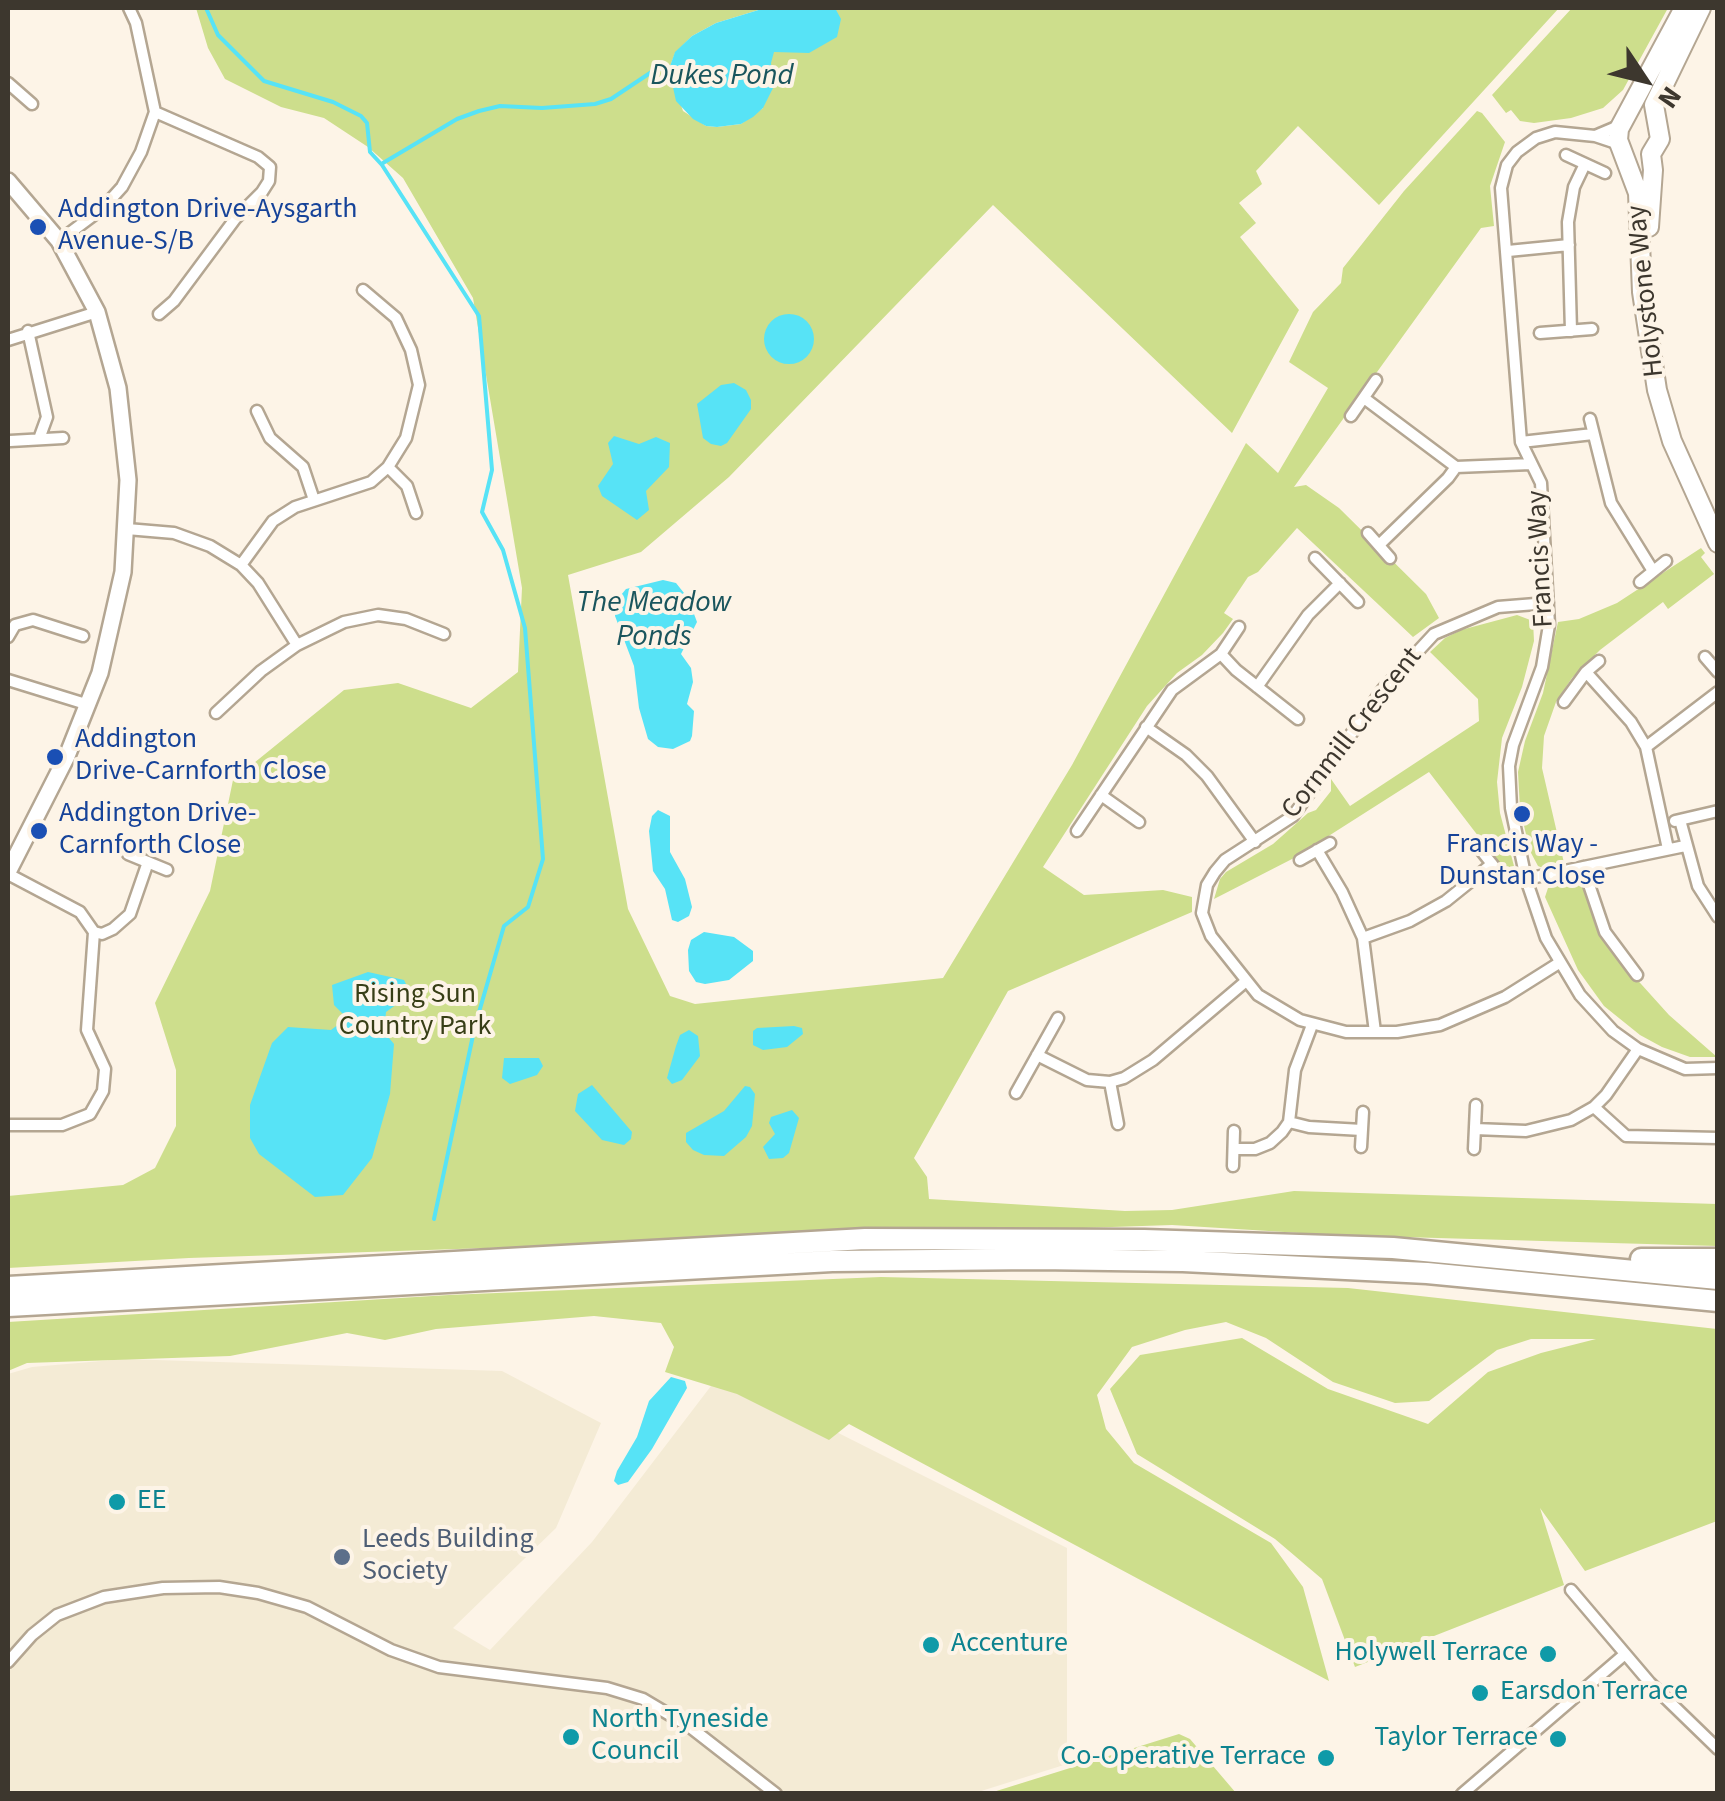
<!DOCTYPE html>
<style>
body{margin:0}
#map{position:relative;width:1725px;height:1801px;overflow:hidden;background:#fdf4e7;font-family:"Source Sans 3",sans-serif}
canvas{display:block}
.frame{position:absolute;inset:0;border:10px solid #3d372e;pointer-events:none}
.north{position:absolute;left:1595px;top:30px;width:100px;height:100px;-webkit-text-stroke:8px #fdf4e7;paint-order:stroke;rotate:125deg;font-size:28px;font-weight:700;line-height:40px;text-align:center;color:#3d372e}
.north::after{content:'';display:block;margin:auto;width:35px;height:45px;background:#3d372e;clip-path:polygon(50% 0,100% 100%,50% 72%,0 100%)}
</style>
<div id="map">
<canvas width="1725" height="1801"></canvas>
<div class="frame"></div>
<div class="north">N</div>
</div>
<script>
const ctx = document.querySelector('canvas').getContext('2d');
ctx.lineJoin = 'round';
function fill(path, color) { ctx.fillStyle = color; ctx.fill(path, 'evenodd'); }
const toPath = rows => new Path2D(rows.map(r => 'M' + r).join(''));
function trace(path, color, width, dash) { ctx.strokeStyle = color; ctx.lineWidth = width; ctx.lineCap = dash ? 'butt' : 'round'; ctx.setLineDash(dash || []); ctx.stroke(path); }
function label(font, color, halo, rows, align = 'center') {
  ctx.font = font + ' "Source Sans 3",sans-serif'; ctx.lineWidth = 8; ctx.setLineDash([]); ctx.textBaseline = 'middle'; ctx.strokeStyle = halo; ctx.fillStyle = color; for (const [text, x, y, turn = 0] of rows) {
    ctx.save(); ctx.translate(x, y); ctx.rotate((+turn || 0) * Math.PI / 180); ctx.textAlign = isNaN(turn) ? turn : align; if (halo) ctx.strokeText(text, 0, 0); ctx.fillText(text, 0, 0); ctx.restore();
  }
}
fill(toPath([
 [125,1359,502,1371,601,1423,556,1528,453,1628,490,1650,592,1542,714,1382,739,1383,1067,1548,1067,1764,975,1793,8,1794,8,1374,32,1367]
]), '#f4ebd5');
fill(toPath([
 [196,8,765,8,716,23,692,36,675,53,669,69,683,111,706,126,717,127,741,124,763,108,761,47,830,8,1559,8,1379,205,1298,126,1256,171,1262,184,1239,203,1256,223,1240,237,1299,310,1232,433,993,205,729,477,641,552,568,575,628,909,670,996,695,1004,943,978,1072,765,1246,443,1278,473,1328,388,1289,362,1313,312,1341,283,1343,268,1404,191,1477,111,1482,113,1505,142,1490,186,1494,226,1481,228,1294,487,1306,485,1339,508,1426,594,1439,618,1413,637,1297,528,1258,572,1248,577,1224,613,1233,619,1223,633,1202,655,1177,673,1147,706,1043,867,1084,895,1163,890,1192,897,1192,912,1008,991,914,1158,927,1177,929,1199,1125,1211,1172,1210,1294,1191,1717,1204,1717,1246,1333,1235,1172,1225,189,1258,8,1268,8,1196,123,1185,155,1168,176,1126,176,1070,155,1003,210,891,233,780,344,690,398,683,471,708,518,672,522,588,473,298,403,178,368,147,324,118,281,107,225,79,208,48],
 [1572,8,1668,8,1623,90,1603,108,1571,118,1534,123,1520,121,1511,110,1506,113,1492,95],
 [1701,548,1705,553,1701,557,1714,574,1668,609,1663,602,1600,650,1572,678,1556,702,1544,736,1542,768,1564,863,1545,869,1538,866,1530,851,1520,809,1518,772,1525,741,1543,693,1558,622,1579,619,1617,603],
 [1517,615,1533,621,1534,641,1522,687,1502,738,1497,782,1500,813,1519,885,1515,884,1429,772,1294,858,1214,899,1220,879,1226,872,1273,844,1308,813,1316,810,1331,791,1331,779,1350,806,1479,721,1478,699,1430,652,1445,638,1461,630],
 [1583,879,1602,933,1614,954,1669,1015,1717,1057,1690,1057,1662,1047,1640,1035,1604,1006,1578,970,1545,897,1548,888],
 [881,1277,1348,1288,1717,1329,1717,1521,1585,1571,1540,1508,1564,1585,1355,1667,1322,1579,1275,1539,1137,1454,1110,1389,1140,1355,1242,1338,1328,1389,1428,1424,1488,1372,1541,1353,1596,1339,1531,1339,1497,1350,1429,1401,1395,1403,1333,1382,1266,1338,1226,1322,1185,1330,1132,1347,1097,1395,1106,1429,1134,1463,1271,1543,1303,1587,1329,1681,849,1424,829,1440,737,1394,665,1372,674,1347,661,1323,594,1316,436,1329,385,1340,347,1333,230,1356,27,1363,8,1371,8,1322,449,1295],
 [1179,1734,1190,1739,1236,1793,990,1793]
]), '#cdde8c');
fill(toPath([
 [765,8,835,8,841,19,837,37,809,53,774,52,771,63,773,88,763,108,753,117,741,124,717,127,706,126,693,119,676,101,669,69,675,52,692,36,716,23],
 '764 339a25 25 0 1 1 50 0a25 25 0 1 1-50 0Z',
 [734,383,746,390,751,400,751,409,727,443,721,446,711,444,703,438,697,404,721,385],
 [614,436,639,444,656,437,670,443,669,467,646,491,649,510,637,520,602,496,598,486,613,464,608,443],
 [663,580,676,583,688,598,697,622,681,654,691,668,693,682,687,704,694,711,692,736,690,741,673,749,658,747,648,739,639,708,634,666,615,616,616,601,626,589],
 [658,810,670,816,670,852,685,879,692,907,689,916,678,922,672,920,665,889,653,871,649,831,652,816],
 [704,932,734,937,753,951,753,961,729,980,705,984,696,982,689,971,688,950,691,940],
 [368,972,404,980,411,994,386,1012,384,1032,394,1044,390,1094,372,1158,343,1195,315,1197,259,1154,250,1138,250,1105,272,1043,288,1027,331,1030,347,1018,334,1005,332,985],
 [794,1026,802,1028,803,1034,787,1047,763,1050,753,1045,753,1031,757,1028],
 [689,1030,698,1036,700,1056,682,1080,672,1084,667,1078,676,1046,680,1035],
 [504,1058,539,1058,543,1066,537,1075,510,1084,502,1078],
 [592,1085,632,1132,631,1139,624,1145,602,1140,575,1111,578,1094],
 [745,1086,750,1087,755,1094,752,1126,746,1137,724,1156,704,1155,693,1150,686,1142,686,1133,724,1111],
 [792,1110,799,1118,789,1153,783,1158,769,1159,763,1147,775,1134,769,1123,771,1117],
 [671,1377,685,1381,687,1388,652,1449,628,1482,618,1485,614,1481,617,1471,637,1437,649,1401]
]), '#57e3f6');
trace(toPath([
 [206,8,218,35,264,81,333,102,361,116,367,123,370,152,382,165,479,316,492,470,482,512,503,550,525,628,543,859,528,907,504,926,475,1026,434,1219],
 [383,163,457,119,479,111,500,106,542,108,595,104,611,99,656,69,669,69]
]), '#57e3f6', 4);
const street = toPath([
 [8,83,32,104],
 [155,112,258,157,270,167,269,181,262,192,235,219,174,301,159,314],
 [1595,136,1555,132,1536,138,1517,152,1507,165,1501,188,1521,442,1541,483,1549,625,1542,667,1513,745,1509,766,1511,808,1526,879,1546,938,1580,995,1613,1031,1638,1049,1685,1069,1718,1068],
 [1619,144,1595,136,1621,125],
 [1566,155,1605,173],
 [59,241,103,208,122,187,141,152,155,112,136,23,129,8],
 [1508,251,1569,245],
 [28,331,47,417,39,439],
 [1571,331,1568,222,1574,187,1585,164],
 [1540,333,1592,329],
 [8,340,97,312],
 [1364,398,1456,467,1531,464],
 [257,411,270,438,303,467,314,500],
 [1351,416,1376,380],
 [1590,419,1611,503,1653,571],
 [10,441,63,438],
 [1521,442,1593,434],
 [388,467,407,486,416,513],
 [127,529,174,533,210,546,241,565,258,583,297,645],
 [1368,533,1390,558],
 [1379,545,1448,478,1456,467],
 [1315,558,1358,602],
 [241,565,273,521,295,507,371,482,388,467,406,438,419,385,411,350,396,318,363,290],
 [1640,582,1666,561],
 [1548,603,1498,607,1434,634,1383,689,1293,816,1225,860,1215,872,1207,885,1202,913,1211,936,1258,995,1300,1020,1346,1032,1397,1032,1440,1025,1505,997,1559,963],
 [8,637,15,625,33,620,83,636],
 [1221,654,1236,670,1298,719],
 [1705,657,1718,672],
 [1586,672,1631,722,1646,747,1668,849],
 [8,680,89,705],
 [1257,687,1308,615,1340,583],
 [1564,702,1586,672,1599,661],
 [216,713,261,671,297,645,344,622,378,615,406,619,444,634],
 [1146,727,1186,755,1207,776,1255,842],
 [1646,747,1718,692],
 [1101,795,1139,822],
 [1680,820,1698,886,1718,917],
 [1675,821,1718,811],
 [1077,831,1172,690,1221,654,1239,627],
 [1476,844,1504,879],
 [1317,850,1342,892,1363,938,1375,1032],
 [128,854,167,870],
 [1300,860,1330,843],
 [1583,867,1605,932,1637,975],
 [8,874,80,912,94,932,87,1030,105,1069,103,1091,90,1114,62,1125,8,1125],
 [1526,879,1685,846],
 [94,932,102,934,113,929,130,914,148,862],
 [1363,938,1410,921,1446,901,1492,864],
 [1037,1055,1087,1080,1110,1082,1124,1078,1153,1060,1245,982],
 [1110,1082,1118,1124],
 [1016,1093,1058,1018],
 [1594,1107,1626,1136,1718,1138],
 [1289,1122,1309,1127,1362,1130],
 [1475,1129,1526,1131,1571,1120,1594,1107,1606,1095,1638,1049],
 [1361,1147,1363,1112],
 [1234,1149,1255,1149,1270,1143,1282,1132,1289,1122,1295,1070,1312,1025],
 [1474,1149,1476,1105],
 [1233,1166,1234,1131],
 [1571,1590,1650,1683,1718,1749],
 [8,1662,32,1635,57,1615,104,1597,163,1588,219,1587,258,1593,307,1607,391,1650,439,1667,607,1688,643,1699,690,1727,776,1794],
 [1462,1794,1625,1654]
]);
const secondary = toPath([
 [8,181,59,241,97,312,118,388,128,480,123,572,100,673,67,756,8,872]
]);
const primary = toPath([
 [1684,8,1619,129,1618,140,1638,193,1642,292,1657,390,1672,441,1718,543],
 [1649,227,1653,170,1651,154,1660,139,1654,105,1701,8]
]);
const highway = toPath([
 [1641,1259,1718,1259],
 [8,1287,865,1239,1144,1240,1393,1248,1718,1279],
 [8,1306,832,1261,1037,1259,1183,1261,1427,1273,1718,1301]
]);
trace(street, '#b4a692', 15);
trace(secondary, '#b4a692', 20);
trace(primary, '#b4a692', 22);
trace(highway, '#b4a692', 25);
trace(street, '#fff', 10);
trace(secondary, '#fff', 15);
trace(primary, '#fff', 18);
trace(highway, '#fff', 20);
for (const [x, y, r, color] of [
 [38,227,10,"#1a4fb4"],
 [55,757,10,"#1a4fb4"],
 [1522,814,10,"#1a4fb4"],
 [39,831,10,"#1a4fb4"],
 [117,1502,10,"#0f9aa8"],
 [342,1557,10,"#5c6f8a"],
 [931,1645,10,"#0f9aa8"],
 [1548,1654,10,"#0f9aa8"],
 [1480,1693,10,"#0f9aa8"],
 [571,1737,10,"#0f9aa8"],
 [1558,1739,10,"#0f9aa8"],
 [1326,1758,10,"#0f9aa8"]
]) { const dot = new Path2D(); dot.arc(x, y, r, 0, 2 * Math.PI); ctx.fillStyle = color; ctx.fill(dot); trace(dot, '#fdf4e7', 4); }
label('28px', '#164399', '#fdf4e7', [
 ["Addington Drive-Aysgarth",58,211],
 ["Avenue-S/B",58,243],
 ["Addington",75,741],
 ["Drive-Carnforth Close",75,773],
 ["Addington Drive-",59,815],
 ["Carnforth Close",59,847],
 ["Francis Way -",1522,846,"center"],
 ["Dunstan Close",1522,878,"center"]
], 'left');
label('28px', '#3d372e', '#fdf4e7', [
 ["Holystone Way",1647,291,-96],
 ["Francis Way",1542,559,-93],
 ["Cornmill Crescent",1353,734,-52]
]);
label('28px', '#373e16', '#fdf4e7', [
 ["Rising Sun",415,996],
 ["Country Park",415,1028]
]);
label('28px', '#0d838f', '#fdf4e7', [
 ["EE",137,1502],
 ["Accenture",951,1645],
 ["Holywell Terrace",1528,1654,"right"],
 ["Earsdon Terrace",1500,1693],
 ["North Tyneside",591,1721],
 ["Council",591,1753],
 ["Taylor Terrace",1538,1739,"right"],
 ["Co-Operative Terrace",1306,1758,"right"]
], 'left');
label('28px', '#4e5e75', '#fdf4e7', [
 ["Leeds Building",362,1541],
 ["Society",362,1573]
], 'left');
label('italic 30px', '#1a555d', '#fdf4e7', [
 ["Dukes Pond",722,77],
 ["The Meadow",654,604],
 ["Ponds",654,638]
]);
</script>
